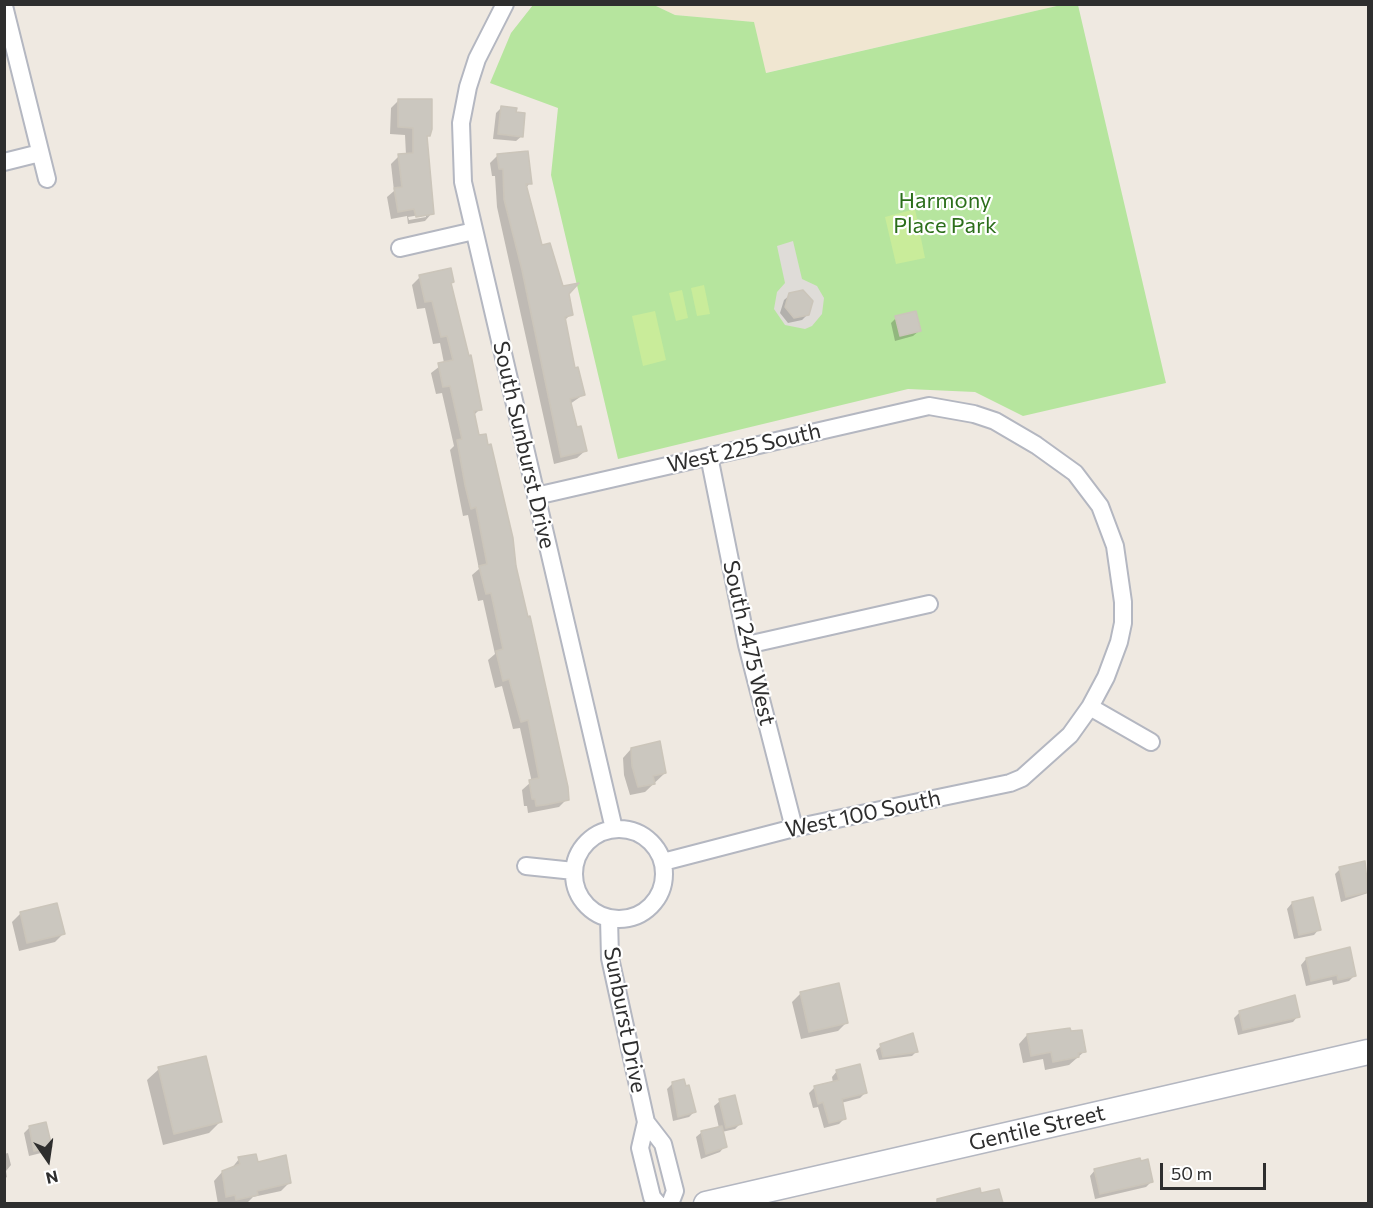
<!DOCTYPE html>
<style>
body{margin:0}
#map{position:relative;width:1373px;height:1208px;overflow:hidden;background:#efe9e1;font-family:Commissioner,sans-serif}
canvas{display:block}
.frame{position:absolute;inset:0;border:6px solid #2e2e2e;pointer-events:none}
.north{position:absolute;left:18px;top:1130px;width:60px;height:60px;-webkit-text-stroke:4px #fff;paint-order:stroke;rotate:167deg;font-size:16px;font-weight:700;line-height:24px;text-align:center;color:#2e2e2e}
.north::after{content:'';display:block;margin:auto;width:21px;height:27px;background:#2e2e2e;clip-path:polygon(50% 0,100% 100%,50% 72%,0 100%)}
.scale{position:absolute;left:1160px;top:1163px;width:106px;height:27px;box-sizing:border-box;border:3px solid #2e2e2e;border-top:0;padding-left:8px;font-size:18px;line-height:21px;white-space:nowrap;color:#2e2e2e;-webkit-text-stroke:4px #fff;paint-order:stroke}
</style>
<div id="map">
<canvas width="1373" height="1208"></canvas>
<div class="frame"></div>
<div class="north">N</div>
<div class="scale">50 m</div>
</div>
<script>
const ctx = document.querySelector('canvas').getContext('2d');
ctx.lineJoin = 'round';
function fill(path, color) { ctx.fillStyle = color; ctx.fill(path, 'evenodd'); }
const toPath = rows => new Path2D(rows.map(r => 'M' + r).join(''));
function trace(path, color, width, dash) { ctx.strokeStyle = color; ctx.lineWidth = width; ctx.lineCap = dash ? 'butt' : 'round'; ctx.setLineDash(dash || []); ctx.stroke(path); }
function label(font, color, halo, rows, align = 'center') {
  ctx.font = font + ' Commissioner,sans-serif'; ctx.lineWidth = 4.5; ctx.setLineDash([]); ctx.textBaseline = 'middle'; ctx.strokeStyle = halo; ctx.fillStyle = color; for (const [text, x, y, turn = 0] of rows) {
    ctx.save(); ctx.translate(x, y); ctx.rotate((+turn || 0) * Math.PI / 180); ctx.textAlign = isNaN(turn) ? turn : align; if (halo) ctx.strokeText(text, 0, 0); ctx.fillText(text, 0, 0); ctx.restore();
  }
}
fill(toPath([
 [654,5,1061,5,765,73,753,22,675,15]
]), '#f0e6d1');
fill(toPath([
 [533,5,654,5,675,15,754,22,766,73,1061,5,1078,5,1166,383,1023,416,975,392,908,389,618,459,551,175,558,108,490,83,511,33]
]), '#b6e59e');
fill(toPath([
 [915,209,925,258,896,264,885,217],
 [704,285,710,314,697,316,691,288],
 [682,290,688,318,676,321,669,293],
 [655,311,666,360,643,366,632,316]
]), '#c9ec9a');
fill(toPath([
 [793,241,802,279,817,286,824,298,822,314,812,326,805,329,785,325,774,309,777,292,785,283,777,246]
]), '#dfdcd8');
fill(toPath([
 [399,100,428,136,426,138,432,213,425,221,408,224,407,216,391,219,387,197,394,191,391,164,399,156,406,155,405,135,390,134,391,108],
 [426,214,426,217,409,220,408,217],
 [501,108,522,136,516,141,493,139,496,113],
 [498,155,530,183,526,188,541,247,567,294,571,314,564,321,573,370,583,395,570,404,575,429,585,451,577,458,554,464,497,207,495,176,492,176,490,163],
 [420,277,449,284,480,409,473,416,526,619,567,799,559,807,528,813,527,806,524,806,522,790,531,782,531,778,520,728,513,729,502,686,495,688,488,660,495,654,483,600,478,601,472,575,479,569,468,515,463,516,450,450,454,446,442,393,436,394,431,373,444,363,440,343,433,344,425,308,417,309,412,285],
 [790,295,808,314,802,320,788,323,780,313,784,300],
 [896,318,919,331,913,336,895,341,891,323],
 [631,749,665,773,645,792,630,795,624,775,623,758],
 [1364,863,1368,893,1341,902,1335,874,1340,869],
 [1312,899,1319,929,1314,935,1294,939,1287,909,1292,903],
 [56,905,63,934,55,942,19,951,12,922,20,914],
 [1306,959,1355,975,1349,981,1333,985,1332,980,1306,986,1301,965],
 [801,993,847,1022,838,1031,801,1039,792,1002],
 [1240,1012,1298,1016,1293,1022,1238,1035,1234,1018],
 [1027,1035,1085,1051,1069,1065,1045,1070,1043,1059,1023,1063,1019,1044],
 [881,1046,916,1052,912,1056,879,1060,876,1050],
 [159,1069,220,1122,209,1133,163,1145,147,1080],
 [837,1071,865,1093,860,1098,841,1103,845,1118,839,1124,824,1128,818,1107,813,1108,809,1093,815,1087,833,1083,832,1077],
 [673,1083,694,1112,689,1117,673,1121,667,1089],
 [720,1101,740,1124,735,1129,722,1132,725,1146,720,1152,701,1159,696,1137,702,1132,719,1128,714,1106],
 [30,1127,50,1147,45,1152,29,1156,24,1133],
 [8,1153,11,1165,6,1171,7,1177,4,1179,4,1154],
 [239,1159,257,1163,289,1183,281,1191,253,1197,247,1203,218,1204,214,1181,222,1172,231,1169],
 [1095,1170,1152,1181,1146,1187,1095,1199,1090,1176],
 [998,1191,1001,1204,945,1203,980,1195]
]), '#0003');
const building = toPath([
 [398,99,432,99,432,129,430,136,427,136,434,214,416,217,414,209,398,212,394,188,402,187,398,154,413,153,413,128,398,127,398,99],
 [501,106,517,108,516,112,525,113,523,137,498,134,501,106],
 [528,151,532,184,526,184,542,245,550,243,563,286,579,283,569,294,573,315,565,317,575,368,578,367,585,395,570,399,577,427,581,426,587,451,561,457,522,270,504,199,503,169,499,169,497,154,528,151],
 [451,268,454,282,451,283,469,356,471,355,482,410,474,411,479,435,486,434,488,445,491,444,513,538,516,566,528,617,530,616,568,787,569,800,545,805,536,806,535,799,532,799,529,780,539,778,528,720,521,722,509,679,503,681,496,651,503,649,491,593,486,594,479,566,487,564,476,507,471,509,465,485,457,440,462,439,450,386,443,387,438,363,453,360,447,336,441,337,432,301,425,302,419,275,451,268],
 [803,290,813,301,809,315,794,318,785,307,789,293,803,290],
 [916,311,921,331,900,336,895,316,916,311],
 [660,741,666,773,653,776,655,784,638,787,632,766,631,748,660,741],
 [1365,861,1368,892,1346,897,1339,867,1365,861],
 [1313,897,1321,930,1299,935,1292,902,1313,897],
 [57,903,65,934,27,943,20,912,57,903],
 [1350,947,1356,976,1338,980,1337,975,1311,981,1306,958,1350,947],
 [839,983,848,1023,809,1032,800,992,839,983],
 [1295,995,1300,1017,1243,1030,1239,1011,1295,995],
 [1070,1028,1071,1031,1082,1030,1086,1052,1078,1053,1079,1057,1053,1062,1051,1052,1031,1056,1027,1034,1070,1028],
 [913,1033,918,1052,883,1057,880,1044,913,1033],
 [206,1056,222,1122,174,1134,158,1067,206,1056],
 [860,1064,867,1093,842,1099,846,1119,829,1123,823,1102,818,1104,814,1086,839,1080,836,1070,860,1064],
 [684,1079,686,1086,689,1085,696,1112,678,1117,672,1082,684,1079],
 [735,1095,742,1124,726,1128,719,1099,735,1095],
 [46,1122,52,1147,34,1151,29,1126,46,1122],
 [722,1126,727,1147,706,1154,701,1131,722,1126],
 [256,1154,258,1162,286,1155,291,1183,257,1191,258,1195,236,1200,235,1195,226,1197,222,1171,240,1164,238,1157,256,1154],
 [1140,1158,1141,1161,1148,1159,1153,1182,1100,1194,1094,1169,1140,1158],
 [980,1188,981,1193,999,1189,1003,1203,937,1203,937,1199,980,1188]
]);
fill(building, '#cbc7bf');
trace(building, '#cbc5ba', 1.5);
const street = toPath([
 [505,4,477,59,468,87,461,123,463,182,614,829],
 [4,6,47,179],
 [4,162,40,153],
 [400,248,474,231],
 [709,456,747,645,794,828],
 [536,496,929,406,974,414,995,421,1036,445,1075,473,1100,506,1115,546,1123,602,1123,623,1119,642,1106,677,1090,707,1070,735,1022,778,1010,783,794,828,663,862],
 [747,645,929,604],
 [1090,707,1151,742],
 '574 874a45 45 0 1 1 90 0a45 45 0 1 1-90 0Z',
 [526,866,574,871],
 [609,918,610,958,646,1122,640,1148,652,1197,658,1204],
 [646,1122,663,1144,675,1191,670,1204]
]);
const secondary = toPath([
 [706,1204,1368,1052]
]);
trace(street, '#b4b7c1', 20);
trace(secondary, '#b4b7c1', 27);
trace(street, '#fff', 16);
trace(secondary, '#fff', 24);
label('22px', '#2c6e1b', '#fff', [
 ["Harmony",945,201],
 ["Place Park",945,226]
]);
label('22px', '#2e2e2e', '#fff', [
 ["South Sunburst Drive",524,445,77],
 ["West 225 South",744,448,-13],
 ["South 2475 West",749,643,77],
 ["West 100 South",863,814,-12],
 ["Sunburst Drive",625,1020,79],
 ["Gentile Street",1037,1128,-13]
]);
</script>
